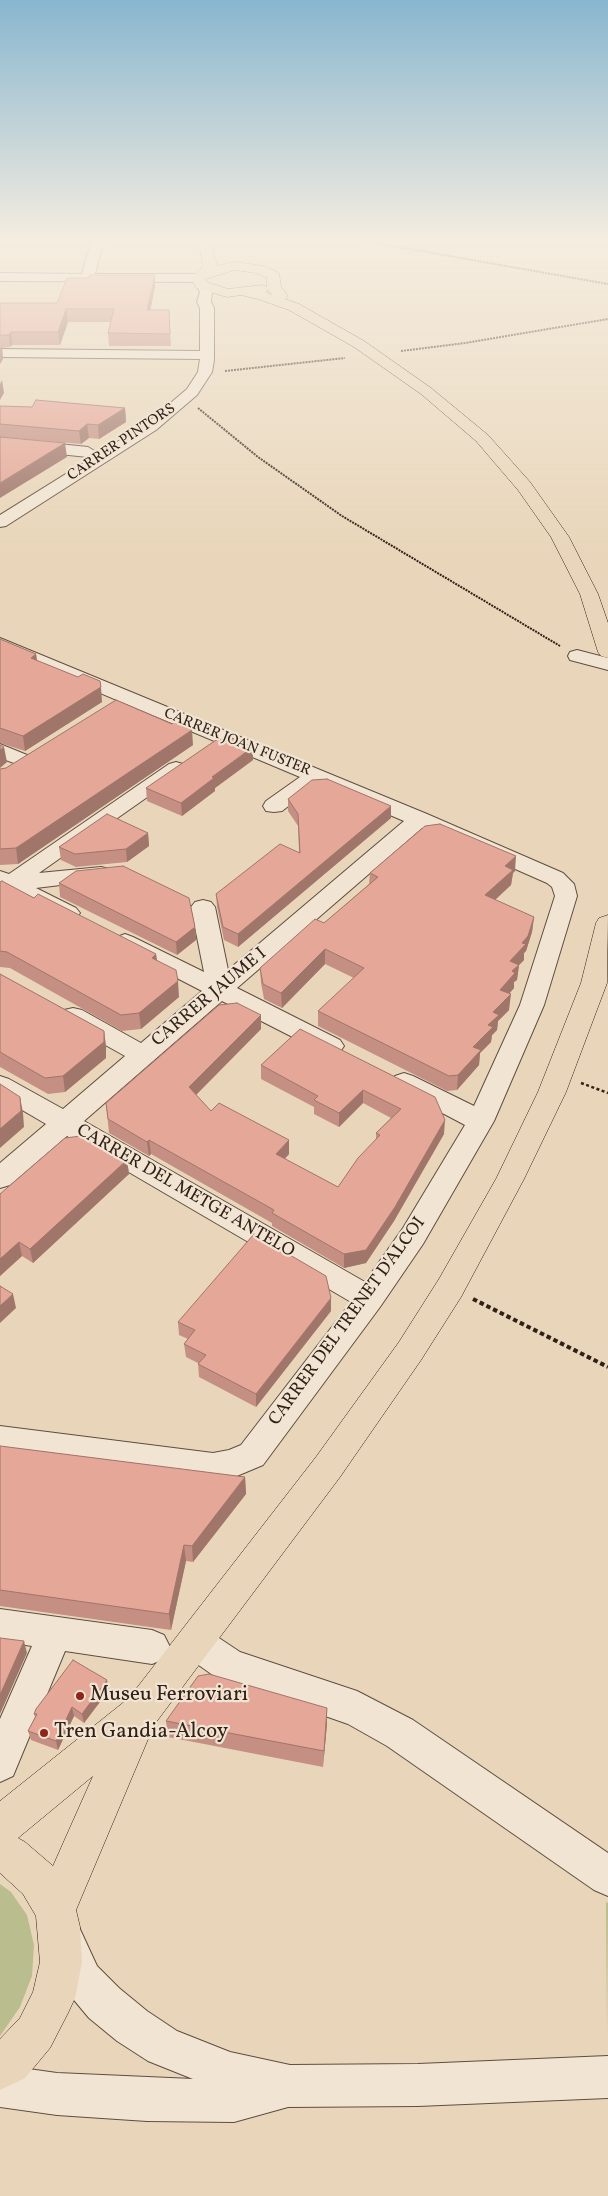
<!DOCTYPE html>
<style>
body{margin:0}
canvas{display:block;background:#e9d6ba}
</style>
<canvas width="608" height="2196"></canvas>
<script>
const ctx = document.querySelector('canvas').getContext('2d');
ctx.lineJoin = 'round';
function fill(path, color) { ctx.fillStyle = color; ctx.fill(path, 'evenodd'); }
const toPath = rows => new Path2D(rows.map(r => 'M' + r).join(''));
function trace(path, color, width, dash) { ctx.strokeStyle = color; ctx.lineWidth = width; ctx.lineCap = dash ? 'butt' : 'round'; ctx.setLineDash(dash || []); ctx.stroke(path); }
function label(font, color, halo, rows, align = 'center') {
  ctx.font = font + ' Vollkorn,serif'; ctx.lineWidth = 4.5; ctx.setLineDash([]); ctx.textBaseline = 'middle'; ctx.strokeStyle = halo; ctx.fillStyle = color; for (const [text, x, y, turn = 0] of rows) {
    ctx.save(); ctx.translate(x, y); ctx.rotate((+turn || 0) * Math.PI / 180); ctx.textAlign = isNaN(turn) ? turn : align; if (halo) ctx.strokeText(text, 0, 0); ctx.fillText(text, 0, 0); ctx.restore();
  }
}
fill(toPath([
 [0,1884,11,1892,27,1915,34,1945,32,1976,20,2007,0,2036],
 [606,1902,608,1903,607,2037]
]), '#babd8d');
const minor = toPath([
 [92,239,104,239,95,274,198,274,204,278,198,282,0,281,0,273,82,274,92,239],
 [203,282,208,283,212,292,211,302,214,308,214,360,212,372,197,395,156,430,6,526,0,527,0,515,146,424,187,389,198,372,200,359,0,357,0,349,200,351,200,308,197,302,200,292,197,286,203,282],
 [0,438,88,447,96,452,88,457,0,448,0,438],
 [0,638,427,814,563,873,574,884,577,896,544,1005,494,1121,423,1244,380,1307,263,1465,232,1478,213,1481,0,1454,0,1426,213,1453,229,1450,241,1445,351,1302,67,1136,10,1185,0,1188,0,1163,46,1124,0,1097,0,1076,9,1079,63,1109,125,1056,64,1022,61,1016,64,1010,73,1008,82,1010,141,1043,202,991,117,947,113,942,117,937,125,934,133,937,204,972,191,907,195,902,203,900,211,902,215,907,228,970,404,821,317,784,282,811,274,812,266,811,263,806,266,801,300,777,0,651,0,638],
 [422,828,547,883,552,887,555,896,520,1005,474,1106,413,1076,404,1073,395,1076,391,1082,395,1088,465,1125,403,1228,365,1282,84,1121,222,1001,322,1052,331,1055,340,1052,344,1046,340,1040,237,988,422,828],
 [577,650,608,658,608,670,570,660,568,656,570,652,577,650],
 [0,744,32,757,35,761,32,765,25,767,0,758,0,744],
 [176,762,183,764,186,768,183,772,39,873,101,867,109,869,112,874,109,879,36,888,76,908,80,913,76,918,68,920,60,918,11,893,0,897,0,871,9,874,169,764,176,762],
 [0,1609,152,1630,164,1635,170,1647,164,1659,152,1664,65,1651,13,1776,0,1782,0,1719,32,1646,0,1641,0,1609],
 [195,1625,207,1630,240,1652,357,1691,413,1720,608,1853,608,1896,594,1890,387,1746,348,1724,217,1678,183,1654,177,1642,183,1630,195,1625],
 [65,1921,79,1927,97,1966,119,1988,147,2011,177,2031,230,2052,290,2065,418,2064,608,2056,608,2098,418,2106,288,2107,234,2122,147,2121,57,2115,0,2107,0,2065,57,2073,193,2079,148,2061,117,2041,89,2018,69,1994,45,1941,51,1927,65,1921]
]);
const major = toPath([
 [198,239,210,239,217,266,235,262,264,266,279,273,281,287,288,296,285,299,299,304,364,341,431,388,488,435,530,482,569,537,598,594,608,623,608,658,601,656,598,652,580,594,551,537,518,490,476,441,421,394,354,347,289,310,258,299,241,295,227,297,196,288,191,278,203,266,198,239],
 [235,270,256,273,267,278,267,287,262,285,228,289,207,282,205,279,235,270],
 [268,290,269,291,272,295,266,292,268,290],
 [608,915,607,983,566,1092,524,1179,461,1297,421,1360,340,1477,154,1725,76,1910,80,1927,82,1962,75,1998,68,2013,50,2048,25,2078,0,2090,0,2039,20,2018,33,1992,40,1962,36,1916,23,1894,0,1873,0,1801,129,1698,316,1457,399,1342,439,1279,496,1179,538,1092,581,983,596,923,599,918,608,915],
 [93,1776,53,1866,25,1842,18,1838,93,1776]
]);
trace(minor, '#5e4e40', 2);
trace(major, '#302017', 1);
trace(toPath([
 [353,239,608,284],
 [401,351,465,343,608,319],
 [225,371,345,358],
 [198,408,258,457,342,516,560,646]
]), '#302017', 2, [2, 1]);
trace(toPath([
 [581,1083,608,1093]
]), '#302017', 2.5, [3, 2.5]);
trace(toPath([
 [473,1299,608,1367]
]), '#302017', 4, [4.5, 3]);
fill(minor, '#f1e4d2');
fill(major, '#e9d6ba');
fill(toPath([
 [155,275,155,287,150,310,169,310,171,346,109,346,108,333,111,322,68,322,60,345,12,345,10,347,2,348,3,359,0,364,0,303,57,303,88,278],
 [0,406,32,407,125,408,126,422,99,439,89,438,81,444,0,437],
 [0,639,36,654,37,660,102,702,25,751,0,743],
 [193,745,18,864,0,865,0,769],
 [253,760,215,788,215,791,182,816,147,801,146,788],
 [288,799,391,818,238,947,224,940,217,907,216,894,299,852,298,826,288,811],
 [148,833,149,846,127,862,76,867,61,860,59,847],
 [515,871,513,873,511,885,495,900,534,917,532,932,526,951,524,953,524,960,519,965,517,980,514,982,514,988,509,994,509,1010,498,1021,497,1030,492,1035,491,1042,480,1053,479,1065,457,1090,447,1091,318,1026,318,1011,354,978,325,964,282,1008,264,999,261,983,260,968,324,923,369,884,370,873],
 [0,882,156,954,157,960,179,997,141,1029,122,1031,10,968,0,967],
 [59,883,195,927,196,940,177,955,60,897],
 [0,974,104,1031,106,1047,106,1058,65,1092,48,1094,0,1067],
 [261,1015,261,1029,196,1095,211,1111,289,1154,285,1159,338,1187,376,1139,376,1133,391,1118,363,1103,339,1127,314,1114,314,1107,261,1079,261,1065,300,1029,444,1134,394,1221,366,1263,344,1268,272,1226,272,1223,151,1154,149,1156,109,1133,106,1103],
 [111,1154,127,1160,129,1174,33,1263,22,1256,0,1276,0,1194],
 [331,1311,256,1407,199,1377,198,1363,186,1357,184,1344,188,1339,179,1335,178,1322],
 [0,1446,245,1477,246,1494,193,1562,186,1561,171,1630,0,1606],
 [109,1690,84,1723,74,1716,58,1750,31,1740,28,1731,35,1717,34,1714],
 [327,1708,327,1724,323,1767,168,1737,166,1721]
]), '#c59083');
fill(toPath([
 [155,275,155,287,148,322,147,310],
 [66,309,68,322,60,345,58,332],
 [11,332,12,345,10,347,9,335],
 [2,346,3,359,0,364,0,349],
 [2,380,4,393,0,400,0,384],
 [125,408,126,422,99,439,98,425],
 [87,424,89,438,81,444,79,431],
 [65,443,67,457,0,498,0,483],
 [36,654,38,669,31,658],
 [101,687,102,702,25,751,23,736],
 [192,730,193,745,18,864,16,848],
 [4,747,7,762,0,768,0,750],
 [253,747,253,760,215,788,215,791,182,816,181,803,212,777],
 [391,806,391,818,238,947,238,934],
 [148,833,149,846,127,862,126,849],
 [516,856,515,871,513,873,511,885,484,910,485,895,505,866],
 [534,917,532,932,526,951,524,953,524,960,519,965,517,980,514,982,514,988,499,1005,500,990,510,961,522,943],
 [195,927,196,940,177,955,176,942],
 [325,949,325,964,282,1008,281,993],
 [156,954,158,970,152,958],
 [178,981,179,997,141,1029,139,1013],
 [511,994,509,1010,498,1021,497,1030,492,1035,491,1042,480,1053,479,1065,457,1090,458,1075,473,1047,488,1025,493,1012],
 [261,1015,261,1029,190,1101,189,1087],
 [104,1031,106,1047,106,1058,65,1092,63,1076],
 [363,1090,363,1103,339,1127,339,1113],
 [20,1097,23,1113,24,1127,0,1148,0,1129],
 [445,1120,444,1134,394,1221,366,1263,344,1268,344,1254],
 [149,1140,151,1154,149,1156,147,1142],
 [289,1140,289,1154,276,1168,276,1154],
 [127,1160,129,1174,33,1263,30,1249],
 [19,1242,22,1256,0,1276,0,1259],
 [13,1294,16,1308,0,1323,0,1306],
 [331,1298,331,1311,256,1407,256,1394],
 [245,1477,246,1494,193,1562,192,1546],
 [184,1545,186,1561,171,1630,169,1614],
 [24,1641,27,1653,0,1714,0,1695],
 [107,1680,109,1690,84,1723,82,1714],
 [72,1707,74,1716,58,1750,56,1741],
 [327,1708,327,1724,323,1767,324,1751]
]), '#a0756a');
const building = toPath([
 [90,275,155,275,147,310,169,310,170,334,108,333,114,309,66,309,58,332,11,332,9,335,0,335,0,303,57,303,67,278,88,278,90,275],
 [36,400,125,408,98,425,87,424,79,431,0,424,0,406,32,407,36,400],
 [0,437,65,443,0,483,0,437],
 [0,639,36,654,31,658,78,677,83,674,100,681,101,687,23,736,0,728,0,639],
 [116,700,172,724,174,722,192,730,16,848,0,849,0,769,6,768,116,700],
 [232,738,253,747,212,777,214,778,181,803,146,788,216,740,232,738],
 [0,745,4,747,0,750,0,745],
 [327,779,391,806,238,934,223,927,216,894,280,844,300,853,298,814,288,799,312,780,327,779],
 [107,814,148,833,126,849,75,854,59,847,107,814],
 [440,824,516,856,505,866,513,870,485,895,534,917,528,936,522,943,526,944,510,961,519,965,512,971,515,973,500,990,511,994,493,1012,499,1015,488,1025,493,1027,473,1047,481,1050,458,1075,449,1076,318,1011,364,968,325,949,281,993,263,984,260,968,315,919,324,923,378,877,370,873,425,826,440,824],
 [123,866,189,898,195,927,176,942,59,883,76,871,123,866],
 [2,881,34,898,38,894,156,954,152,958,176,970,178,981,139,1013,121,1015,7,952,0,951,0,882,2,881],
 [0,974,104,1031,104,1042,63,1076,45,1078,0,1052,0,974],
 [237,1003,261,1015,189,1087,211,1111,219,1103,289,1140,276,1154,338,1187,358,1158,380,1135,376,1133,401,1109,363,1090,339,1113,314,1100,318,1096,261,1065,300,1029,435,1097,445,1120,395,1207,366,1250,344,1254,272,1213,274,1210,149,1140,147,1142,108,1119,106,1103,219,1005,237,1003],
 [0,1084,20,1097,21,1111,0,1129,0,1084],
 [81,1136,111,1154,111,1150,127,1160,30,1249,19,1242,0,1259,0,1194,65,1138,81,1136],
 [254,1234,326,1276,331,1298,256,1394,198,1364,206,1355,184,1344,195,1330,178,1322,254,1234],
 [0,1286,13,1294,0,1306,0,1286],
 [0,1446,245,1477,192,1546,184,1545,169,1614,0,1590,0,1446],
 [0,1638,24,1641,0,1695,0,1638],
 [73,1660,107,1680,82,1714,72,1707,56,1741,28,1731,37,1714,34,1714,36,1709,73,1660],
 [209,1674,327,1708,324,1751,166,1721,198,1676,209,1674]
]);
fill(building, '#e5a798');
trace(building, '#a0756a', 1);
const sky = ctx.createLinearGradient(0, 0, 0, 547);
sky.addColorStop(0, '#88b6cf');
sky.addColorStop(0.44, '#f5ede0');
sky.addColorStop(1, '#f5ede000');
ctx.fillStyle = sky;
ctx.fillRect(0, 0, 608, 547);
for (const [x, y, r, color] of [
 [80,1696,5,"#8f2418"],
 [44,1733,5,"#8f2418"]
]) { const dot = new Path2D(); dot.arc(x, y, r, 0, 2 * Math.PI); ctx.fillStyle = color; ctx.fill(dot); trace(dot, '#f1e4d2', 2); }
label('15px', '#302017', '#f1e4d2', [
 ["CARRER PINTORS",122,443,-34],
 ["CARRER JOAN FUSTER",237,743,22]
]);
label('18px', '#302017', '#f1e4d2', [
 ["CARRER JAUME I",210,998,-40],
 ["CARRER DEL METGE ANTELO",185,1192,30],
 ["CARRER DEL TRENET D'ALCOI",348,1322,-54]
]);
label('21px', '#302017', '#f1e4d2', [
 ["Museu Ferroviari",90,1696],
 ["Tren Gandia-Alcoy",54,1733]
], 'left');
</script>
